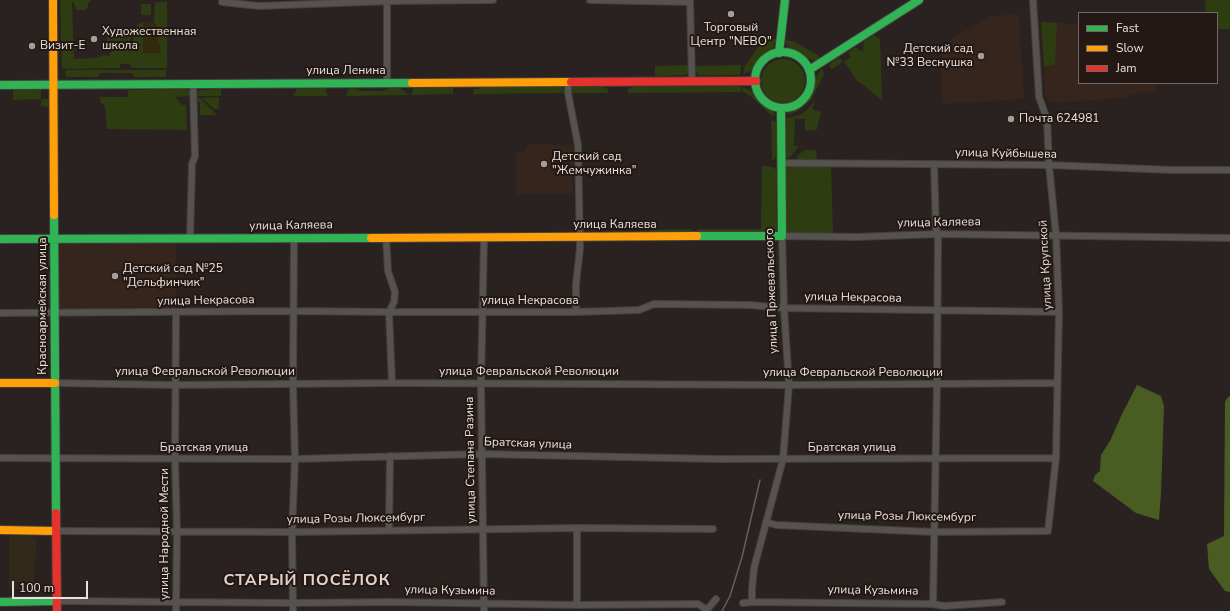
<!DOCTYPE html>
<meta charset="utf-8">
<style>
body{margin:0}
#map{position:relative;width:1230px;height:611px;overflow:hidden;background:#292220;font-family:"Nunito Sans",sans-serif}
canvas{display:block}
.legend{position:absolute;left:1078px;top:12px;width:140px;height:72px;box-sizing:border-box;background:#231813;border:1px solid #736864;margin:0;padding:5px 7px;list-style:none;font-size:12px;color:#eae1dd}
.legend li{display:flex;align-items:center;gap:8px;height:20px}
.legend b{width:20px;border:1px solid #736864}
.scale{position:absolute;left:12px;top:581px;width:76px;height:18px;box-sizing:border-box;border:2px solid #eae1dd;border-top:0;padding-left:5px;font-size:12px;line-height:14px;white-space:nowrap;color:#eae1dd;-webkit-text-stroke:3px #231813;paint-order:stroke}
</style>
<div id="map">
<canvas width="1230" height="611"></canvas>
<ul class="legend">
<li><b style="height:5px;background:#30b455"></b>Fast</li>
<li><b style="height:5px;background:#ff9f0a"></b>Slow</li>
<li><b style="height:5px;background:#e5322d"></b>Jam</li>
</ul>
<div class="scale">100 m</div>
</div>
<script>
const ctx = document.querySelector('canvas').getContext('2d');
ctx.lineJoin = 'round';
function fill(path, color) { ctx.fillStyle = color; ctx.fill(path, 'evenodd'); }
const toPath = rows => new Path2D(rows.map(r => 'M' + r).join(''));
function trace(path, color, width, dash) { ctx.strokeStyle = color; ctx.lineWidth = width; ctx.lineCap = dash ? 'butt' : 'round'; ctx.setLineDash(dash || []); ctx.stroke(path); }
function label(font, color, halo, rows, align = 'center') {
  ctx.font = font + ' "Nunito Sans",sans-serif'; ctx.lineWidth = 4; ctx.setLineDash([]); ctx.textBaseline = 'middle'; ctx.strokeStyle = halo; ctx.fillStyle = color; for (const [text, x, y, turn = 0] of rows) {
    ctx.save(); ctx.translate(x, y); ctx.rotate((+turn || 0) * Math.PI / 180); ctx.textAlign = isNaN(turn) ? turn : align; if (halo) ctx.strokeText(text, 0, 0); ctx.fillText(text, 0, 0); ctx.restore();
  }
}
fill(toPath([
 [9,536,33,536,33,539,36,539,36,559,34,559,34,589,9,589]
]), '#312a1b');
fill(toPath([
 [1019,14,1024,99,942,104,940,46,989,16],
 [1041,22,1079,24,1079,83,1155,83,1155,91,1137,93,1122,98,1051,103,1045,96],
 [528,144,573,145,573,194,516,194,516,152,524,152],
 [54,239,176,239,176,312,55,313]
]), '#35251d');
fill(toPath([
 [60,0,91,0,91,2,88,2,88,7,85,10,77,10,75,7,74,2,72,2,74,59,94,58,104,55,109,56,111,51,107,48,107,37,112,34,117,34,119,31,126,32,126,45,142,46,135,39,140,44,133,44,133,37,131,34,130,44,127,44,127,33,131,33,140,23,143,23,143,52,158,40,156,23,154,23,155,2,167,2,167,68,131,68,130,64,120,64,120,68,62,69],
 [1205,0,1230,0,1230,29,1217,29,1217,13,1206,13],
 [141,4,151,4,151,15,141,15],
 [1041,22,1057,23,1055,65,1044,66],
 [874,35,880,39,882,100,862,84,858,82,845,63,843,62,832,69,829,66,831,63,837,59,840,58,843,62,851,57,848,53,854,48,857,48,861,51,863,50,864,41],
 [765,38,776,39,773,49,762,59,751,71,743,74,744,67],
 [786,40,795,42,818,55,820,60,813,60,803,57,788,46,785,42],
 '761 81a22 22 0 1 1 44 0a22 22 0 1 1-44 0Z',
 [688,65,688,73,685,75,655,76,655,66],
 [741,65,740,75,699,75,695,71,696,66],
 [822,68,824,74,811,100,798,111,787,115,789,111,798,108,806,102,812,92,815,79],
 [65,70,166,70,166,77,134,77,132,73,101,73,98,77,66,77],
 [13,85,41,85,41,99,50,99,50,107,41,106,41,99,13,100],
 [741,86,741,92,628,93,628,89,634,87],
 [481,87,562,87,565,93,473,94,474,89,479,89],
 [571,87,602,87,608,89,608,93,571,93],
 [742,87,750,90,763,103,773,111,775,114,775,116,771,115,753,98,744,92,742,90],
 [325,88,328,96,293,96,297,89],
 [351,88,361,91,384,91,390,88,400,88,409,95,346,96,348,90],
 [414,88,453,88,453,94,412,95,412,91],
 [185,89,189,91,190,96,175,97,182,105,186,105,187,130,107,129,105,106,100,102,100,97,128,97,128,90],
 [221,89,221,96,193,96,195,93,200,90],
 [817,95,812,109,821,112,817,129,816,130,805,131,805,119,795,119,794,146,799,146,790,157,785,159,784,119,800,115,808,109,815,100],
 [219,97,219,109,214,109,202,98],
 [195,98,200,98,217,115,200,115,200,103],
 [771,120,776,121,777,156,774,160,772,160],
 [805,150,816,150,817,161,796,160,798,155],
 [785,165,831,165,833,237,786,233],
 [762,166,774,167,776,170,777,229,775,232,774,233,698,233,697,229,761,229],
 [692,229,692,232,654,233,649,230]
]), '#2e3d11');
fill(toPath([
 [1137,385,1161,396,1164,406,1161,493,1159,520,1136,513,1093,481,1095,475,1100,471,1101,455,1110,441,1122,414],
 [1230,396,1230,592,1225,591,1209,569,1207,544,1224,536,1225,402,1228,397]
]), '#495d23');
fill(toPath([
 [143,23,156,23,158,40,160,47,161,53,143,53]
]), '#322a0d');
const street = toPath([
 [590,0,690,2],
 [690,0,692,82],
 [387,1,387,83],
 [222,2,259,6,392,1,493,0],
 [568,82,568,93,578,145,580,248,576,284,576,312],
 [781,163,1049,165,1173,170,1230,170],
 [386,237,388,271,395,292,394,302,389,312,392,383],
 [484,237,481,384,484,611],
 [190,239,192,164,195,156,193,84],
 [0,313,293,311,389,312,576,312,639,310,654,304,750,305,784,308,1059,312],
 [55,383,175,385,392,383,789,385,1057,383],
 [0,458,295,459,482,454,717,459,1056,458],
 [766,522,776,525,934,532,1048,531,1056,458,1059,312,1056,235,1049,165,1047,119,1039,97,1033,0],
 [577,528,577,605],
 [389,529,390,456],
 [56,531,292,532,577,528,713,529],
 [57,601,293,603,392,602,577,605,698,604,707,610],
 [752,602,752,589,754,568,783,459,789,385,784,308,782,236,856,237,938,234,1230,238],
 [743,603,752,602,933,604,944,606,1002,602],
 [933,604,937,384,938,234,936,229,934,164],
 [176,611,177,531,175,459,176,312],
 [293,611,292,532,295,459,293,384,294,238],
 [706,611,716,599]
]);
const fast = toPath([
 '755 80a28 28 0 1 1 56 0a28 28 0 1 1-56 0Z',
 [779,53,785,0],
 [809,70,919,0],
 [0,85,412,83],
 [54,215,56,513],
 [697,236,782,236,781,108],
 [0,239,371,238],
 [0,602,57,601]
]);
const slow = toPath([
 [53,0,54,215],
 [412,83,571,82],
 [371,238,697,236],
 [0,383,55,383],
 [0,530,56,531]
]);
const jam = toPath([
 [571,82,756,81],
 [56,513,57,611]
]);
trace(street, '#443f3c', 8);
trace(fast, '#443f3c', 10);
trace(slow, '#443f3c', 10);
trace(jam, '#443f3c', 10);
trace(street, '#56524f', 6);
trace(fast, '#30b455', 8);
trace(slow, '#ff9f0a', 8);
trace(jam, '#e5322d', 8);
trace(toPath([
 [722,611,730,596,742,557,760,480]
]), '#645f5e', 1.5);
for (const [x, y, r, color] of [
 [731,14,4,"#a69e9b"],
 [94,39,4,"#a69e9b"],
 [32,46,4,"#a69e9b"],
 [981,56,4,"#a69e9b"],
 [1011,119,4,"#a69e9b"],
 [544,164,4,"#a69e9b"],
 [115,276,4,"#a69e9b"]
]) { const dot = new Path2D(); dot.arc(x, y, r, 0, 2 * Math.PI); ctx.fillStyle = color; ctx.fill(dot); trace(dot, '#231813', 1.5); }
label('12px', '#eae1dd', '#231813', [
 ["Торговый",731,28,"center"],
 ["Центр \"NEBO\"",731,42,"center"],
 ["Художественная",102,32],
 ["школа",102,46],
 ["Визит-Е",40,46],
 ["Детский сад",973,49,"right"],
 ["№33 Веснушка",973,63,"right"],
 ["Почта 624981",1019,119],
 ["Детский сад",552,157],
 ["\"Жемчужинка\"",552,171],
 ["Детский сад №25",123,269],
 ["\"Дельфинчик\"",123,283]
], 'left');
label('12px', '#eae1dd', '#231813', [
 ["улица Ленина",346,71],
 ["улица Куйбышева",1006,154,1],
 ["улица Каляева",939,223,-1],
 ["улица Каляева",615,225],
 ["улица Каляева",291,226,-1],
 ["улица Крупской",1046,265,-93],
 ["улица Пржевальского",772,291,-92],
 ["улица Некрасова",853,298,1],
 ["улица Некрасова",206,301,-1],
 ["улица Некрасова",530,301],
 ["Красноармейская улица",43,306,-90],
 ["улица Февральской Революции",205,372],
 ["улица Февральской Революции",529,372],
 ["улица Февральской Революции",853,373],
 ["Братская улица",528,444,2],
 ["Братская улица",204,448],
 ["Братская улица",852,448],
 ["улица Степана Разина",471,460,-91],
 ["улица Розы Люксембург",907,517,1],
 ["улица Розы Люксембург",356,519,-1],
 ["улица Народной Мести",165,534,-90],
 ["улица Кузьмина",450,591,1],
 ["улица Кузьмина",873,591,1]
]);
ctx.letterSpacing = '1px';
label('bold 16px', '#e3d2cb', '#231813', [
 ["СТАРЫЙ ПОСЁЛОК",307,581]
]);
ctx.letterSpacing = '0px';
</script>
